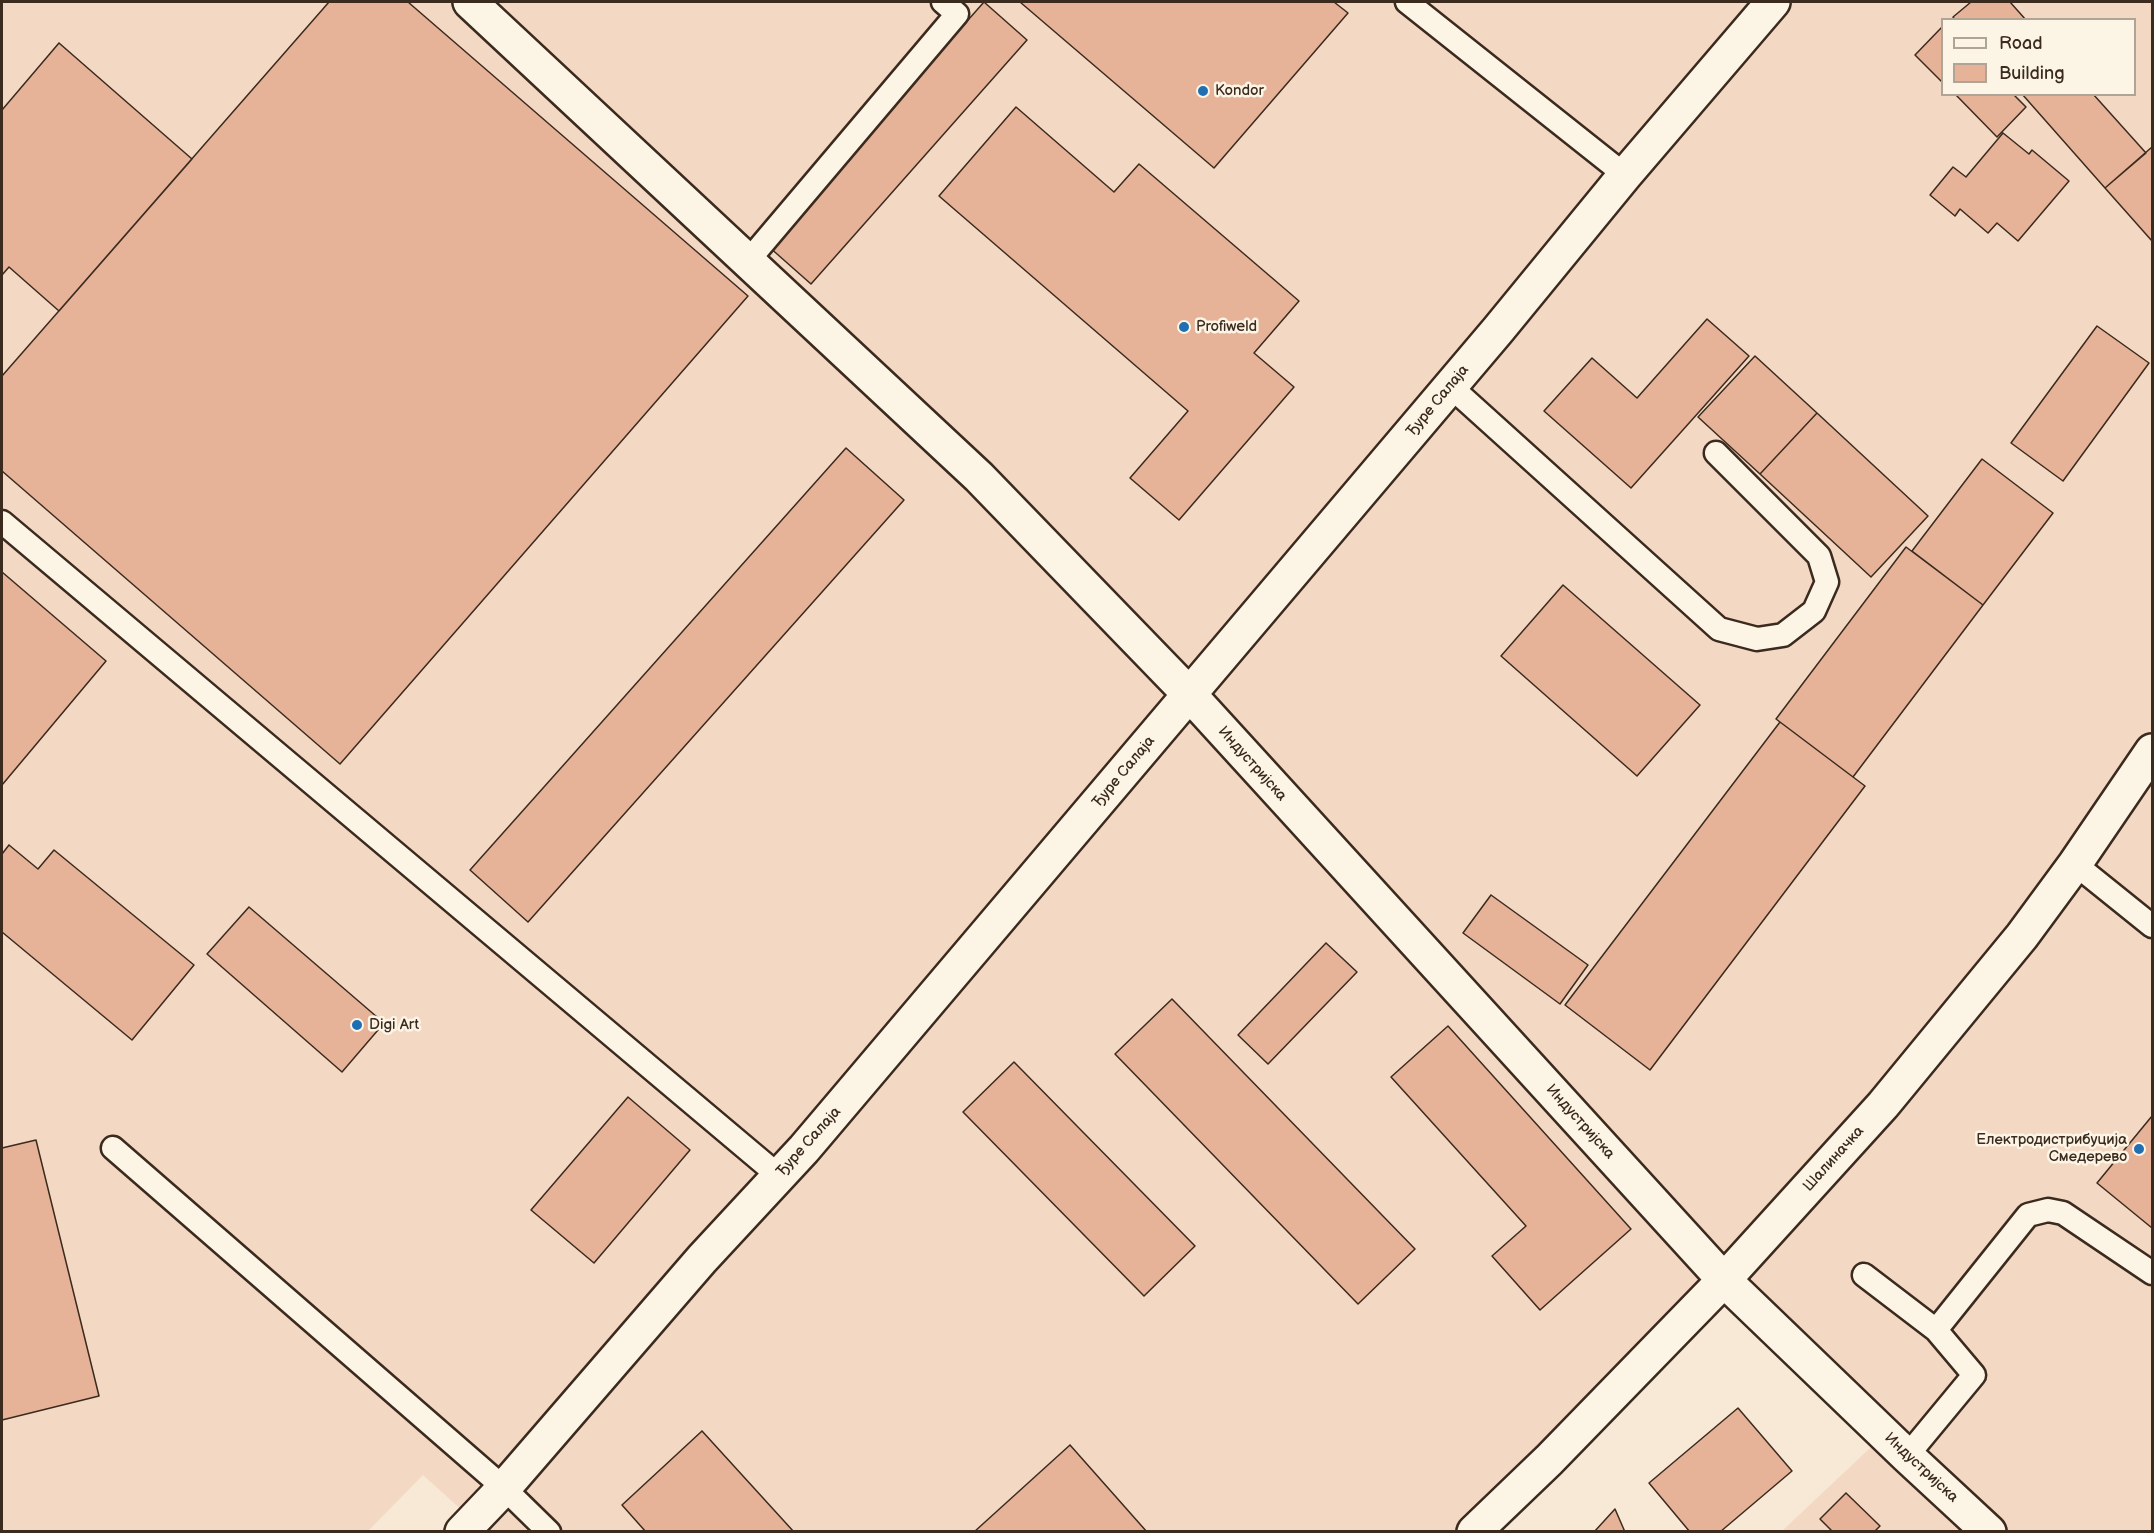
<!DOCTYPE html>
<meta charset="utf-8">
<style>
body{margin:0}
#map{position:relative;width:2154px;height:1533px;overflow:hidden;background:#f8e8d6;font-family:"Balsamiq Sans",sans-serif}
canvas{display:block}
.frame{position:absolute;inset:0;border:3px solid #3b2a1e;pointer-events:none}
.legend{position:absolute;left:1941px;top:18px;width:195px;height:78px;box-sizing:border-box;background:#fcf5e5;border:2px solid #afa495;margin:0;padding:8px 10px;list-style:none;font-size:18px;color:#3b2a1e}
.legend li{display:flex;align-items:center;gap:12px;height:30px}
.legend b{width:30px;border:2px solid #afa495}
</style>
<div id="map">
<canvas width="2154" height="1533"></canvas>
<div class="frame"></div>
<ul class="legend">
<li><b style="height:8px;background:#fcf5e5"></b>Road</li>
<li><b style="height:16px;background:#e6b398"></b>Building</li>
</ul>
</div>
<script>
const ctx = document.querySelector('canvas').getContext('2d');
ctx.lineJoin = 'round';
function fill(path, color) { ctx.fillStyle = color; ctx.fill(path, 'evenodd'); }
const toPath = rows => new Path2D(rows.map(r => 'M' + r).join(''));
function trace(path, color, width, dash) { ctx.strokeStyle = color; ctx.lineWidth = width; ctx.lineCap = dash ? 'butt' : 'round'; ctx.setLineDash(dash || []); ctx.stroke(path); }
function label(font, color, halo, rows, align = 'center') {
  ctx.font = font + ' "Balsamiq Sans",sans-serif'; ctx.lineWidth = 5; ctx.setLineDash([]); ctx.textBaseline = 'middle'; ctx.strokeStyle = halo; ctx.fillStyle = color; for (const [text, x, y, turn = 0] of rows) {
    ctx.save(); ctx.translate(x, y); ctx.rotate((+turn || 0) * Math.PI / 180); ctx.textAlign = isNaN(turn) ? turn : align; if (halo) ctx.strokeText(text, 0, 0); ctx.fillText(text, 0, 0); ctx.restore();
  }
}
fill(toPath([
 [2,2,2152,2,2152,1531,1782,1531,1885,1434,1724,1280,1474,1531,485,1531,423,1475,368,1531,2,1532],
 [1942,20,2134,20,2134,94,1942,94]
]), '#f3d8c3');
const building = toPath([
 [329,2,408,2,748,296,340,764,2,471,2,376,329,2],
 [984,2,1027,40,811,284,768,246,984,2],
 [1020,2,1334,2,1348,13,1214,168,1020,2],
 [1971,2,2010,2,2026,20,1955,20,1953,17,1971,2],
 [1942,27,1942,82,1915,55,1942,27],
 [59,43,192,159,59,311,9,267,2,275,2,110,59,43],
 [1955,94,2013,94,2026,107,1997,137,1955,94],
 [2022,94,2093,94,2146,153,2105,188,2022,94],
 [1016,107,1114,192,1139,164,1299,301,1254,353,1294,387,1179,520,1130,478,1188,411,939,196,1016,107],
 [2003,133,2029,154,2032,150,2069,181,2018,241,1997,223,1988,233,1960,209,1955,216,1930,195,1953,167,1966,177,2003,133],
 [2152,147,2152,241,2105,188,2152,147],
 [1707,319,1749,356,1631,488,1544,411,1592,358,1637,398,1707,319],
 [2097,326,2149,363,2063,481,2011,443,2097,326],
 [1755,356,1817,413,1760,474,1698,417,1755,356],
 [1817,413,1928,516,1871,577,1760,474,1817,413],
 [846,448,904,500,528,922,470,870,846,448],
 [1982,459,2053,513,1983,605,1912,551,1982,459],
 [1906,547,1983,605,1853,777,1776,719,1906,547],
 [2,572,106,661,2,785,2,572],
 [1563,585,1700,705,1637,776,1501,656,1563,585],
 [1780,722,1865,786,1650,1070,1565,1005,1780,722],
 [9,845,38,869,54,850,194,965,132,1040,2,932,2,854,9,845],
 [1491,895,1588,965,1560,1004,1463,933,1491,895],
 [249,907,384,1023,342,1072,207,954,249,907],
 [1326,943,1357,972,1268,1064,1238,1035,1326,943],
 [1172,999,1415,1249,1358,1304,1115,1054,1172,999],
 [1448,1026,1631,1229,1540,1310,1492,1256,1526,1226,1391,1077,1448,1026],
 [1014,1062,1195,1246,1144,1296,963,1112,1014,1062],
 [628,1097,690,1150,594,1263,531,1210,628,1097],
 [2152,1116,2152,1228,2097,1183,2152,1116],
 [36,1140,99,1396,2,1420,2,1148,36,1140],
 [1738,1408,1792,1471,1720,1532,1690,1532,1649,1483,1738,1408],
 [702,1431,794,1532,646,1532,622,1505,702,1431],
 [1070,1445,1147,1532,974,1532,1070,1445],
 [1846,1493,1880,1526,1874,1532,1833,1532,1820,1519,1846,1493],
 [1615,1509,1625,1532,1594,1532,1615,1509]
]);
fill(building, '#e6b398');
trace(building, '#3b2a1e', 1.5);
const service = toPath([
 [1407,2,1625,175],
 [748,261,957,14,943,2],
 [1450,386,1719,629,1757,639,1783,635,1814,611,1827,582,1819,556,1716,453],
 [2,522,779,1176],
 [2075,864,2152,926],
 [113,1148,504,1488,549,1532],
 [1864,1275,1936,1330,1974,1375,1907,1456],
 [1936,1330,2028,1215,2048,1210,2063,1213,2152,1273]
]);
const minor = toPath([
 [470,2,979,477,1190,695,1724,1280,1907,1456,1989,1532],
 [462,1532,504,1488,702,1259,804,1149,1498,330,1625,175,1773,2]
]);
const secondary = toPath([
 [1474,1532,1549,1460,1724,1280,1883,1105,2022,936,2075,864,2152,751]
]);
trace(service, '#3b2a1e', 27);
trace(minor, '#3b2a1e', 38);
trace(secondary, '#3b2a1e', 38);
trace(service, '#fcf5e5', 22);
trace(minor, '#fcf5e5', 33);
trace(secondary, '#fcf5e5', 33);
for (const [x, y, r, color] of [
 [1203,91,6,"#1f6fb2"],
 [1184,327,6,"#1f6fb2"],
 [357,1025,6,"#1f6fb2"],
 [2139,1149,6,"#1f6fb2"]
]) { const dot = new Path2D(); dot.arc(x, y, r, 0, 2 * Math.PI); ctx.fillStyle = color; ctx.fill(dot); trace(dot, '#fcf5e5', 2); }
label('15px', '#3b2a1e', '#fcf5e5', [
 ["Kondor",1215,91],
 ["Profiweld",1196,327],
 ["Digi Art",369,1025],
 ["Електродистрибуција",2127,1140,"right"],
 ["Смедерево",2127,1157,"right"]
], 'left');
label('15px', '#3b2a1e', '#fcf5e5', [
 ["Ђуре Салаја",1438,401,-50],
 ["Индустријска",1252,764,48],
 ["Ђуре Салаја",1124,772,-50],
 ["Индустријска",1580,1122,48],
 ["Ђуре Салаја",809,1142,-48],
 ["Шалиначка",1834,1159,-48],
 ["Индустријска",1921,1468,43]
]);
</script>
